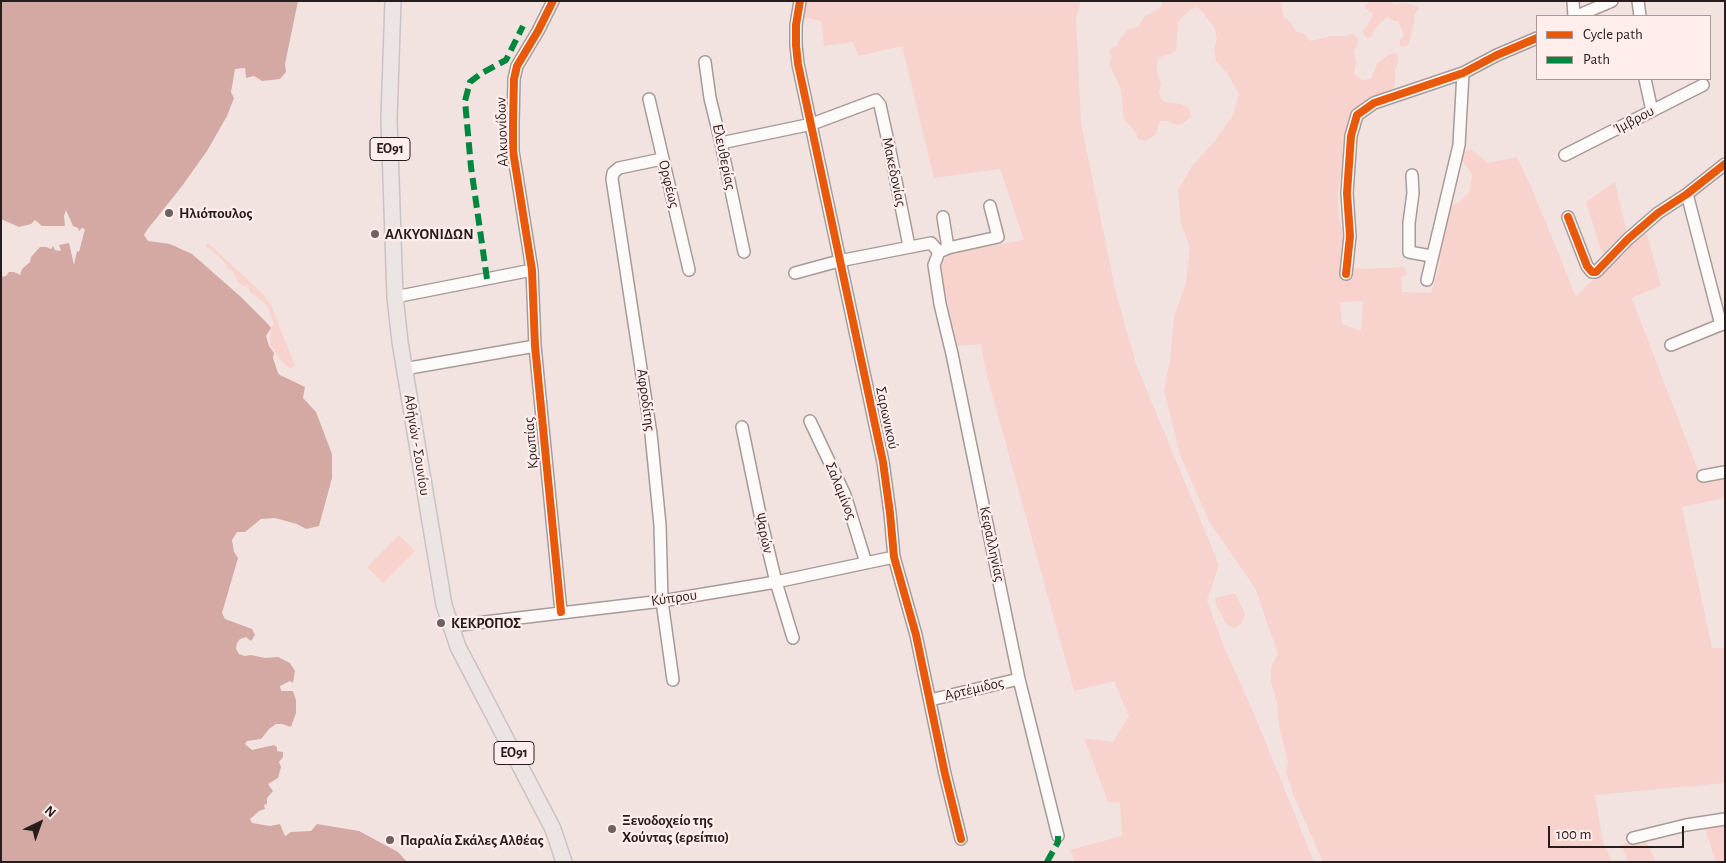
<!DOCTYPE html>
<meta charset="utf-8">
<style>
body{margin:0}
#map{position:relative;width:1726px;height:863px;overflow:hidden;background:#f2e3e1;font-family:"Alegreya Sans",sans-serif}
canvas{display:block}
.frame{position:absolute;inset:0;border:2px solid #271d1c;pointer-events:none}
.legend{position:absolute;left:1536px;top:15px;width:175px;height:65px;box-sizing:border-box;background:#ffeeeb;border:1px solid #a99a98;margin:0;padding:6px 9px;list-style:none;font-size:15px;color:#271d1c}
.legend li{display:flex;align-items:center;gap:10px;height:25px}
.legend b{width:25px;border:1px solid #a99a98}
.north{position:absolute;left:15px;top:798px;width:50px;height:50px;-webkit-text-stroke:4px #ffeeeb;paint-order:stroke;rotate:42deg;font-size:14px;font-weight:700;line-height:20px;text-align:center;color:#271d1c}
.north::after{content:'';display:block;margin:auto;width:18px;height:22px;background:#271d1c;clip-path:polygon(50% 0,100% 100%,50% 72%,0 100%)}
.scale{position:absolute;left:1548px;top:826px;width:136px;height:22px;box-sizing:border-box;border:2px solid #271d1c;border-top:0;padding-left:6px;font-size:15px;line-height:18px;white-space:nowrap;color:#271d1c;-webkit-text-stroke:4px #ffeeeb;paint-order:stroke}
</style>
<div id="map">
<canvas width="1726" height="863"></canvas>
<div class="frame"></div>
<ul class="legend">
<li><b style="height:6px;background:#e8590c"></b>Cycle path</li>
<li><b style="height:6px;background:#00873e"></b>Path</li>
</ul>
<div class="north">N</div>
<div class="scale">100 m</div>
</div>
<script>
const ctx = document.querySelector('canvas').getContext('2d');
ctx.lineJoin = 'round';
function fill(path, color) { ctx.fillStyle = color; ctx.fill(path, 'evenodd'); }
const toPath = rows => new Path2D(rows.map(r => 'M' + r).join(''));
function trace(path, color, width, dash) { ctx.strokeStyle = color; ctx.lineWidth = width; ctx.lineCap = dash ? 'butt' : 'round'; ctx.setLineDash(dash || []); ctx.stroke(path); }
function label(font, color, halo, rows, align = 'center') {
  ctx.font = font + ' "Alegreya Sans",sans-serif'; ctx.lineWidth = 4.5; ctx.setLineDash([]); ctx.textBaseline = 'middle'; ctx.strokeStyle = halo; ctx.fillStyle = color; for (const [text, x, y, turn = 0] of rows) {
    ctx.save(); ctx.translate(x, y); ctx.rotate((+turn || 0) * Math.PI / 180); ctx.textAlign = isNaN(turn) ? turn : align; if (halo) ctx.strokeText(text, 0, 0); ctx.fillText(text, 0, 0); ctx.restore();
  }
}
fill(toPath([
 [806,1,1081,1,1076,18,1081,123,1116,293,1136,364,1219,565,1207,600,1222,642,1255,716,1314,862,1075,862,1070,850,1122,836,1120,803,1108,802,1084,738,1113,742,1129,716,1114,681,1074,691,986,372,981,344,957,346,940,267,943,260,952,253,1024,240,1000,169,934,178,902,46,858,56,853,42,824,46,821,21,803,17],
 [1163,1,1281,1,1283,16,1290,22,1296,31,1304,34,1311,41,1331,36,1346,36,1350,34,1353,34,1358,38,1358,43,1354,52,1356,61,1354,74,1362,80,1371,79,1377,64,1388,55,1394,53,1398,54,1398,62,1395,69,1395,85,1392,89,1384,95,1378,95,1377,98,1372,99,1345,147,1338,194,1338,212,1344,243,1341,267,1365,269,1404,267,1407,274,1402,277,1402,292,1431,293,1441,260,1435,256,1448,207,1460,202,1470,191,1472,174,1461,159,1462,152,1472,150,1488,163,1517,157,1533,191,1576,297,1587,285,1607,269,1586,202,1615,182,1629,242,1645,227,1661,286,1633,297,1632,299,1701,478,1725,474,1725,498,1682,507,1712,648,1725,648,1725,783,1595,795,1603,842,1612,862,1323,862,1293,794,1286,771,1288,762,1279,726,1277,702,1271,682,1271,667,1278,654,1255,588,1210,523,1180,455,1164,390,1170,361,1174,317,1186,283,1190,247,1181,224,1178,190,1192,166,1215,141,1233,115,1239,94,1227,73,1216,61,1214,48,1217,39,1214,27,1201,10,1196,7,1190,9,1178,22,1176,51,1170,54,1160,57,1157,62,1157,70,1159,78,1161,85,1159,91,1161,99,1165,102,1181,104,1189,109,1191,117,1182,124,1177,125,1166,121,1160,121,1156,134,1152,137,1145,141,1138,139,1136,133,1124,119,1121,90,1109,63,1112,58,1110,54,1110,49,1118,45,1121,37,1128,30,1139,26,1144,17,1160,8],
 [1363,301,1361,331,1342,324,1340,302],
 [1391,1,1393,4,1397,5,1402,3,1414,5,1419,8,1414,15,1414,22,1409,44,1404,47,1400,46,1400,41,1404,35,1398,21,1394,21,1387,17,1376,27,1372,36,1368,38,1364,35,1363,31,1371,20,1373,14,1365,8,1365,5,1369,2],
 [208,243,263,294,271,305,295,366,293,367,289,368,280,360,270,344,271,328,274,324,267,305,250,292,248,285,243,286,238,282,233,271,229,269,222,259,206,246],
 [399,535,415,551,383,583,367,567],
 [1234,593,1237,597,1245,614,1241,624,1234,628,1227,625,1217,607,1215,598],
 [1725,824,1725,862,1716,862,1704,826],
 [1644,838,1656,862,1628,862,1622,845]
]), '#f8d2cd');
fill(toPath([
 [1,1,298,1,285,64,286,72,280,79,262,81,254,76,246,78,245,68,235,69,231,92,234,98,227,116,207,151,182,186,147,230,144,235,148,241,170,244,192,254,241,297,267,323,271,328,266,336,269,346,274,353,273,358,278,373,280,375,305,387,303,398,316,412,332,454,332,478,319,526,306,529,297,524,275,518,261,519,245,532,237,532,232,540,234,552,238,558,222,613,225,619,252,629,255,635,251,641,246,637,240,639,237,643,236,649,239,654,245,656,251,655,265,658,278,657,290,663,295,671,293,683,290,681,280,686,281,691,293,691,296,700,296,713,291,727,282,724,276,724,269,729,261,739,247,741,245,744,252,750,274,745,277,747,277,751,283,752,283,757,279,762,281,767,278,778,268,784,273,791,267,798,267,804,264,805,265,809,259,811,250,819,252,823,270,826,280,824,285,836,291,832,311,831,317,824,359,831,398,852,407,862,1,862,1,277,6,276,9,272,14,272,20,275,22,269,30,262,31,257,40,247,46,247,51,249,53,246,55,250,59,251,61,250,59,245,69,243,74,265,77,251,79,252,85,229,82,228,79,231,78,228,73,226,66,210,64,216,65,226,42,226,35,220,31,224,19,227,1,219]
]), '#d4a8a3');
const minor = toPath([
 [553,1,538,31,517,66,514,79,513,122,513,151,532,270,535,346,561,612],
 [800,1,796,25,796,45,798,64,883,462,890,513,894,557,916,635,945,774,961,839],
 [1573,1,1574,16],
 [1638,1,1640,16],
 [1577,16,1612,1],
 [705,62,710,98,721,143,744,252],
 [1645,79,1652,111],
 [649,99,689,270],
 [721,143,812,124,876,100,880,105,889,146,909,246],
 [1565,155,1703,85],
 [662,159,619,168,613,173,612,179,651,434,660,525,662,601,673,680],
 [1412,175,1413,193,1409,223,1409,252,1431,256],
 [1687,194,1721,325],
 [943,217,948,248],
 [1568,217,1587,266,1592,272,1596,272,1628,239,1658,213,1687,194,1725,164],
 [939,252,934,265,940,304,952,354,1019,679,1058,836],
 [939,252,948,248,998,237,990,206],
 [795,273,839,261,931,243,939,252],
 [1346,274,1350,236,1347,193,1351,136,1357,115,1374,103,1463,73,1497,55,1537,38],
 [1427,280,1459,145,1463,73],
 [395,297,532,270],
 [1671,345,1725,323],
 [404,369,535,346],
 [810,421,845,495,866,563],
 [742,427,762,524,776,582,793,638],
 [1703,476,1725,472],
 [451,626,662,601,776,582,894,557],
 [930,700,1019,679],
 [1633,838,1686,825,1725,819]
]);
const major = toPath([
 [393,1,389,119,395,297,400,342,444,605,458,647,553,829,564,862]
]);
trace(minor, '#a69b99', 14);
trace(major, '#cbc3c3', 18);
trace(minor, '#fdfbfa', 11);
trace(major, '#ede5e4', 15);
trace(toPath([
 [487,279,471,167,465,101,470,82,482,73,506,60,523,26],
 [1047,862,1058,842,1058,836]
]), '#00873e', 6, [12, 6]);
trace(toPath([
 [553,1,538,31,517,66,514,79,513,122,513,151,532,270,535,346,561,612],
 [800,1,796,25,796,45,798,64,883,462,890,513,894,557,916,635,945,774,961,839],
 [1568,217,1587,266,1592,272,1596,272,1628,239,1658,213,1687,194,1725,164],
 [1346,274,1350,236,1347,193,1351,136,1357,115,1374,103,1463,73,1497,55,1537,38]
]), '#e8590c', 8);
for (const [x, y, r, color] of [
 [169,213,5,"#6e6261"],
 [375,234,5,"#6e6261"],
 [441,623,5,"#6e6261"],
 [612,829,5,"#6e6261"],
 [390,840,5,"#6e6261"]
]) { const dot = new Path2D(); dot.arc(x, y, r, 0, 2 * Math.PI); ctx.fillStyle = color; ctx.fill(dot); trace(dot, '#ffeeeb', 2); }
for (const [x, y, w] of [
 [390,149,40],
 [514,753,40]
]) { const box = new Path2D(); box.roundRect(x - w / 2, y - 11.5, w, 23, 4); ctx.fillStyle = '#ffeeeb'; ctx.fill(box); trace(box, '#271d1c', 1); }
label('bold 14px', '#271d1c', null, [
 ["ΕΟ91",390,149],
 ["ΕΟ91",514,753]
]);
label('15px', '#271d1c', '#ffeeeb', [
 ["Ίμβρου",1634,120,-28],
 ["Αλκυονίδων",502,132,-92],
 ["Ελευθερίας",724,157,78],
 ["Μακεδονίας",894,172,78],
 ["Ορφέως",669,184,76],
 ["Αφροδίτης",646,400,82],
 ["Σαρωνικού",887,418,78],
 ["Κρωπίας",531,443,-95],
 ["Αθήνών - Σουνίου",417,445,81],
 ["Σαλαμίνος",841,491,68],
 ["Ψαρών",764,533,77],
 ["Κεφαλληνίας",992,544,78],
 ["Κύπρου",674,598,-8],
 ["Αρτέμιδος",974,689,-13]
]);
label('bold 15px', '#271d1c', '#ffeeeb', [
 ["Ηλιόπουλος",179,213],
 ["ΑΛΚΥΟΝΙΔΩΝ",385,234],
 ["ΚΕΚΡΟΠΟΣ",451,623],
 ["Ξενοδοχείο της",622,820],
 ["Χούντας (ερείπιο)",622,837],
 ["Παραλία Σκάλες Αλθέας",400,840]
], 'left');
</script>
